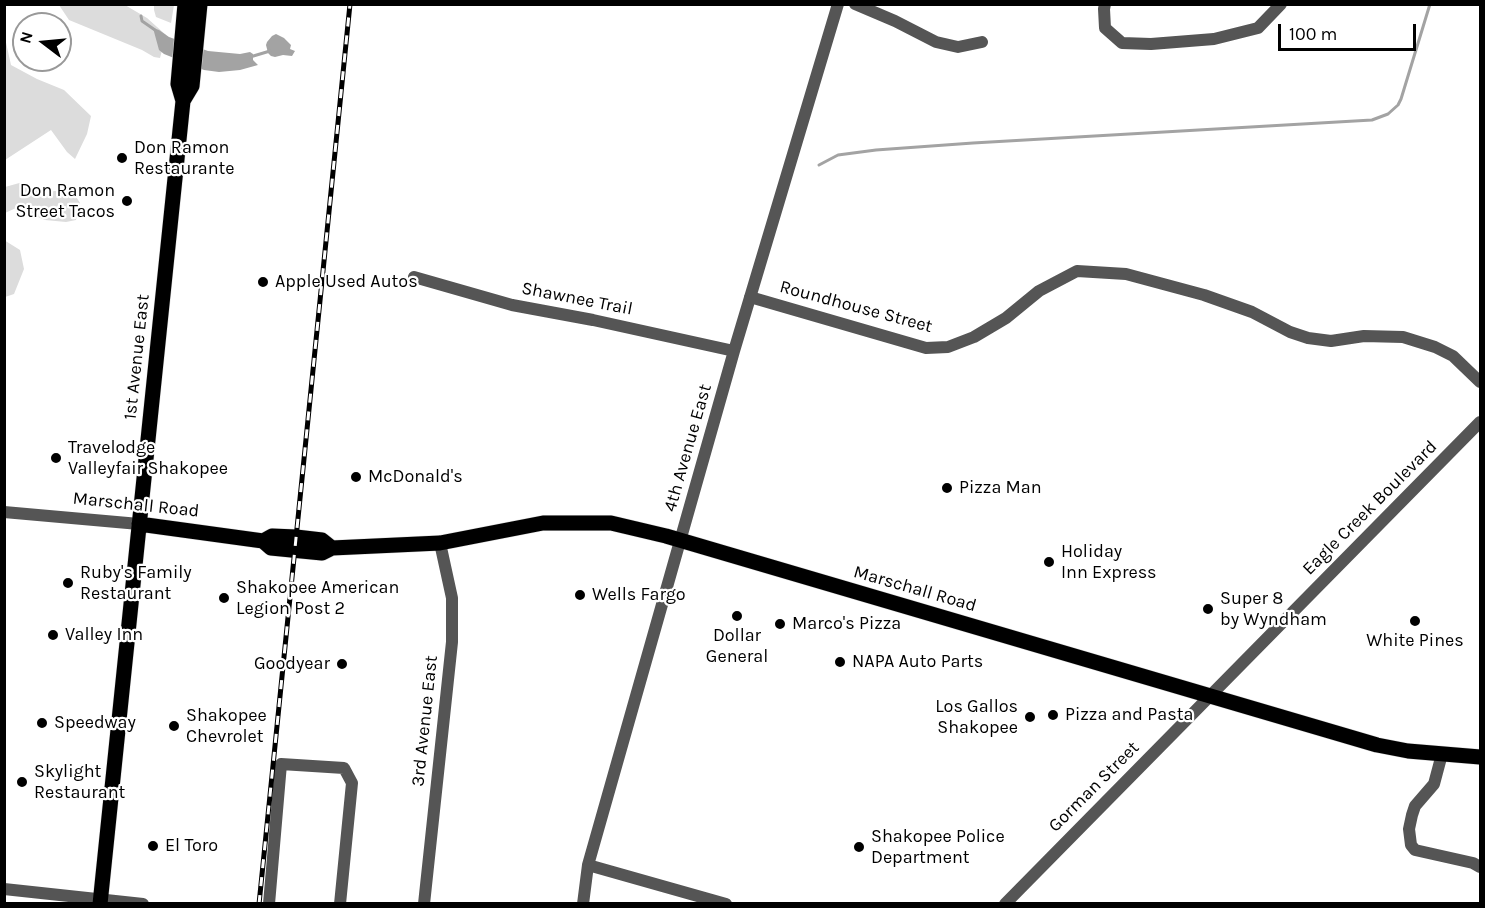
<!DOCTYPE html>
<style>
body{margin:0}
#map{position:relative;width:1485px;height:908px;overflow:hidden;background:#fff;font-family:Karla,sans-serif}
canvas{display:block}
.frame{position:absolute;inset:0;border:6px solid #000;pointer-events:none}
.north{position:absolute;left:12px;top:12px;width:60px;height:60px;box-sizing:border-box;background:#fff;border:2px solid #999;border-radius:50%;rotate:286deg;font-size:16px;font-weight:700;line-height:24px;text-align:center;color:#000}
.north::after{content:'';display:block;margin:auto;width:21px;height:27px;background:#000;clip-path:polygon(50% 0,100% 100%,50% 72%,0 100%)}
.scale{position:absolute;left:1278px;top:24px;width:138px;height:27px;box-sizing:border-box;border:3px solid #000;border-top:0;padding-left:8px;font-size:18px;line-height:21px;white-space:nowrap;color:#000;-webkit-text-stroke:4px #fff;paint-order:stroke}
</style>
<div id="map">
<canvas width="1485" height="908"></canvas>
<div class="frame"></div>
<div class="north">N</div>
<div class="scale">100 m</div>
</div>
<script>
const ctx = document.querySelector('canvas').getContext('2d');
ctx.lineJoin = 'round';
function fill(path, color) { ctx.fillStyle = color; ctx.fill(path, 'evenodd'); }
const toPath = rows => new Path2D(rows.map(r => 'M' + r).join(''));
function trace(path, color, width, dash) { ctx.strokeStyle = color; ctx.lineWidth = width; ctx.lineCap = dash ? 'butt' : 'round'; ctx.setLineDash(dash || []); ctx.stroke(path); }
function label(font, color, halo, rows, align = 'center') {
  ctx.font = font + ' Karla,sans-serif'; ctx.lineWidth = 4.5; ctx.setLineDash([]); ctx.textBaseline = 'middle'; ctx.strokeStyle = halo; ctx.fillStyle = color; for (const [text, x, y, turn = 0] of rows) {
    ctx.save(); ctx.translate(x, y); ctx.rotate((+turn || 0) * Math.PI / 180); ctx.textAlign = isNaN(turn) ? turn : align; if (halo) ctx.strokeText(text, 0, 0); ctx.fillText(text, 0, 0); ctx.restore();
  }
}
fill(toPath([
 [59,5,125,5,147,18,166,35,160,58,154,57,142,50,69,20],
 [154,5,174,5,171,23,156,17,154,10],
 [5,38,11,65,37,79,64,90,91,116,87,134,75,159,67,152,51,130,5,160],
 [23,182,45,195,54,191,73,192,80,203,76,220,66,222,45,220,16,208,5,213,5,187],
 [4,240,20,250,24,269,14,294,5,297]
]), '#dcdcdc');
fill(toPath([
 [153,28,159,30,169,37,208,51,240,54,250,52,253,54,253,60,258,65,240,70,219,72,204,70,164,54,159,50],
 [276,34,284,38,291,45,290,49,295,51,292,56,283,55,275,57,271,56,268,53,266,45,267,42,272,36]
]), '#a3a3a3');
trace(toPath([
 [141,16,142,21,155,30],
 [250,57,270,51],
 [819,165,838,155,876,150,973,143,1372,120,1388,114,1398,105,1401,99,1430,4]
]), '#a3a3a3', 3);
const major = toPath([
 [183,101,192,86,200,4],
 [139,524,263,541,271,548,322,553,332,548,440,543,543,523,611,523,666,536,1377,745,1408,751,1480,757],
 [263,541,272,536,296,537,322,540,332,548],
 [100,904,183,101,178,84,185,4]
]);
trace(major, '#dbdbdb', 16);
trace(toPath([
 [855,4,895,21,936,42,958,47,982,42],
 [1105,4,1104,9,1105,28,1122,43,1151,44,1214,39,1258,28,1281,4],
 [414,277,512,305,593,320,734,351],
 [750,297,926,348,948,347,974,337,1006,318,1039,291,1077,271,1126,274,1204,295,1252,312,1290,332,1308,338,1331,341,1364,336,1403,337,1435,347,1453,356,1480,382],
 [4,512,139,524],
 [1442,754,1434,784,1415,806,1412,815,1409,829,1411,845,1415,850,1473,863,1480,867],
 [588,865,726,904],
 [4,889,143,904],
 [269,904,281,764,344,768,352,783,340,904],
 [424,904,452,642,452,598,440,543],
 [583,904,588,865,734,351,838,4],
 [1005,904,1480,422]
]), '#555', 12);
trace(major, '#000', 15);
const rail = toPath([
 [259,904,350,4]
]);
trace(rail, '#000', 5);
trace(rail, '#fff', 3, [9]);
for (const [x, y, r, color] of [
 [122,158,6,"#000"],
 [127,201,6,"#000"],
 [263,282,6,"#000"],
 [56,458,6,"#000"],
 [356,477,6,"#000"],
 [947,488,6,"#000"],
 [1049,562,6,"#000"],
 [68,583,6,"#000"],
 [580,595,6,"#000"],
 [224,598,6,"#000"],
 [1208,609,6,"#000"],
 [737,616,6,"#000"],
 [1415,621,6,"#000"],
 [780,624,6,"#000"],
 [53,635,6,"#000"],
 [840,662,6,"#000"],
 [342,664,6,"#000"],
 [1053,715,6,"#000"],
 [1030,717,6,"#000"],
 [42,723,6,"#000"],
 [174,726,6,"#000"],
 [22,782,6,"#000"],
 [153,846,6,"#000"],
 [859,847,6,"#000"]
]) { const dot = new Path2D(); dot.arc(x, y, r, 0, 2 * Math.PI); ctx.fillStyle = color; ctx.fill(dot); trace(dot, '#fff', 2); }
label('18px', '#000', '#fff', [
 ["Don Ramon",134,148],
 ["Restaurante",134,169],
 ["Don Ramon",115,191,"right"],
 ["Street Tacos",115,212,"right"],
 ["Apple Used Autos",275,282],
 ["Travelodge",68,448],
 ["Valleyfair Shakopee",68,469],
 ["McDonald's",368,477],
 ["Pizza Man",959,488],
 ["Holiday",1061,552],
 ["Inn Express",1061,573],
 ["Ruby's Family",80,573],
 ["Restaurant",80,594],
 ["Shakopee American",236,588],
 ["Legion Post 2",236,609],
 ["Wells Fargo",592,595],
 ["Super 8",1220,599],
 ["by Wyndham",1220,620],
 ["Marco's Pizza",792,624],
 ["Valley Inn",65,635],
 ["Dollar",737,636,"center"],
 ["General",737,657,"center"],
 ["White Pines",1415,641,"center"],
 ["NAPA Auto Parts",852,662],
 ["Goodyear",330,664,"right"],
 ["Los Gallos",1018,707,"right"],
 ["Shakopee",1018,728,"right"],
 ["Pizza and Pasta",1065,715],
 ["Shakopee",186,716],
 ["Chevrolet",186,737],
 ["Speedway",54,723],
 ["Skylight",34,772],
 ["Restaurant",34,793],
 ["Shakopee Police",871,837],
 ["Department",871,858],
 ["El Toro",165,846]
], 'left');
label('18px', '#000', '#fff', [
 ["Shawnee Trail",577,299,11],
 ["Roundhouse Street",856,307,15],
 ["1st Avenue East",137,357,-84],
 ["4th Avenue East",688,448,-74],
 ["Marschall Road",136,505,6],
 ["Eagle Creek Boulevard",1370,508,-45],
 ["Marschall Road",915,589,16],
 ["3rd Avenue East",425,721,-84],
 ["Gorman Street",1094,787,-45]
]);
</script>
